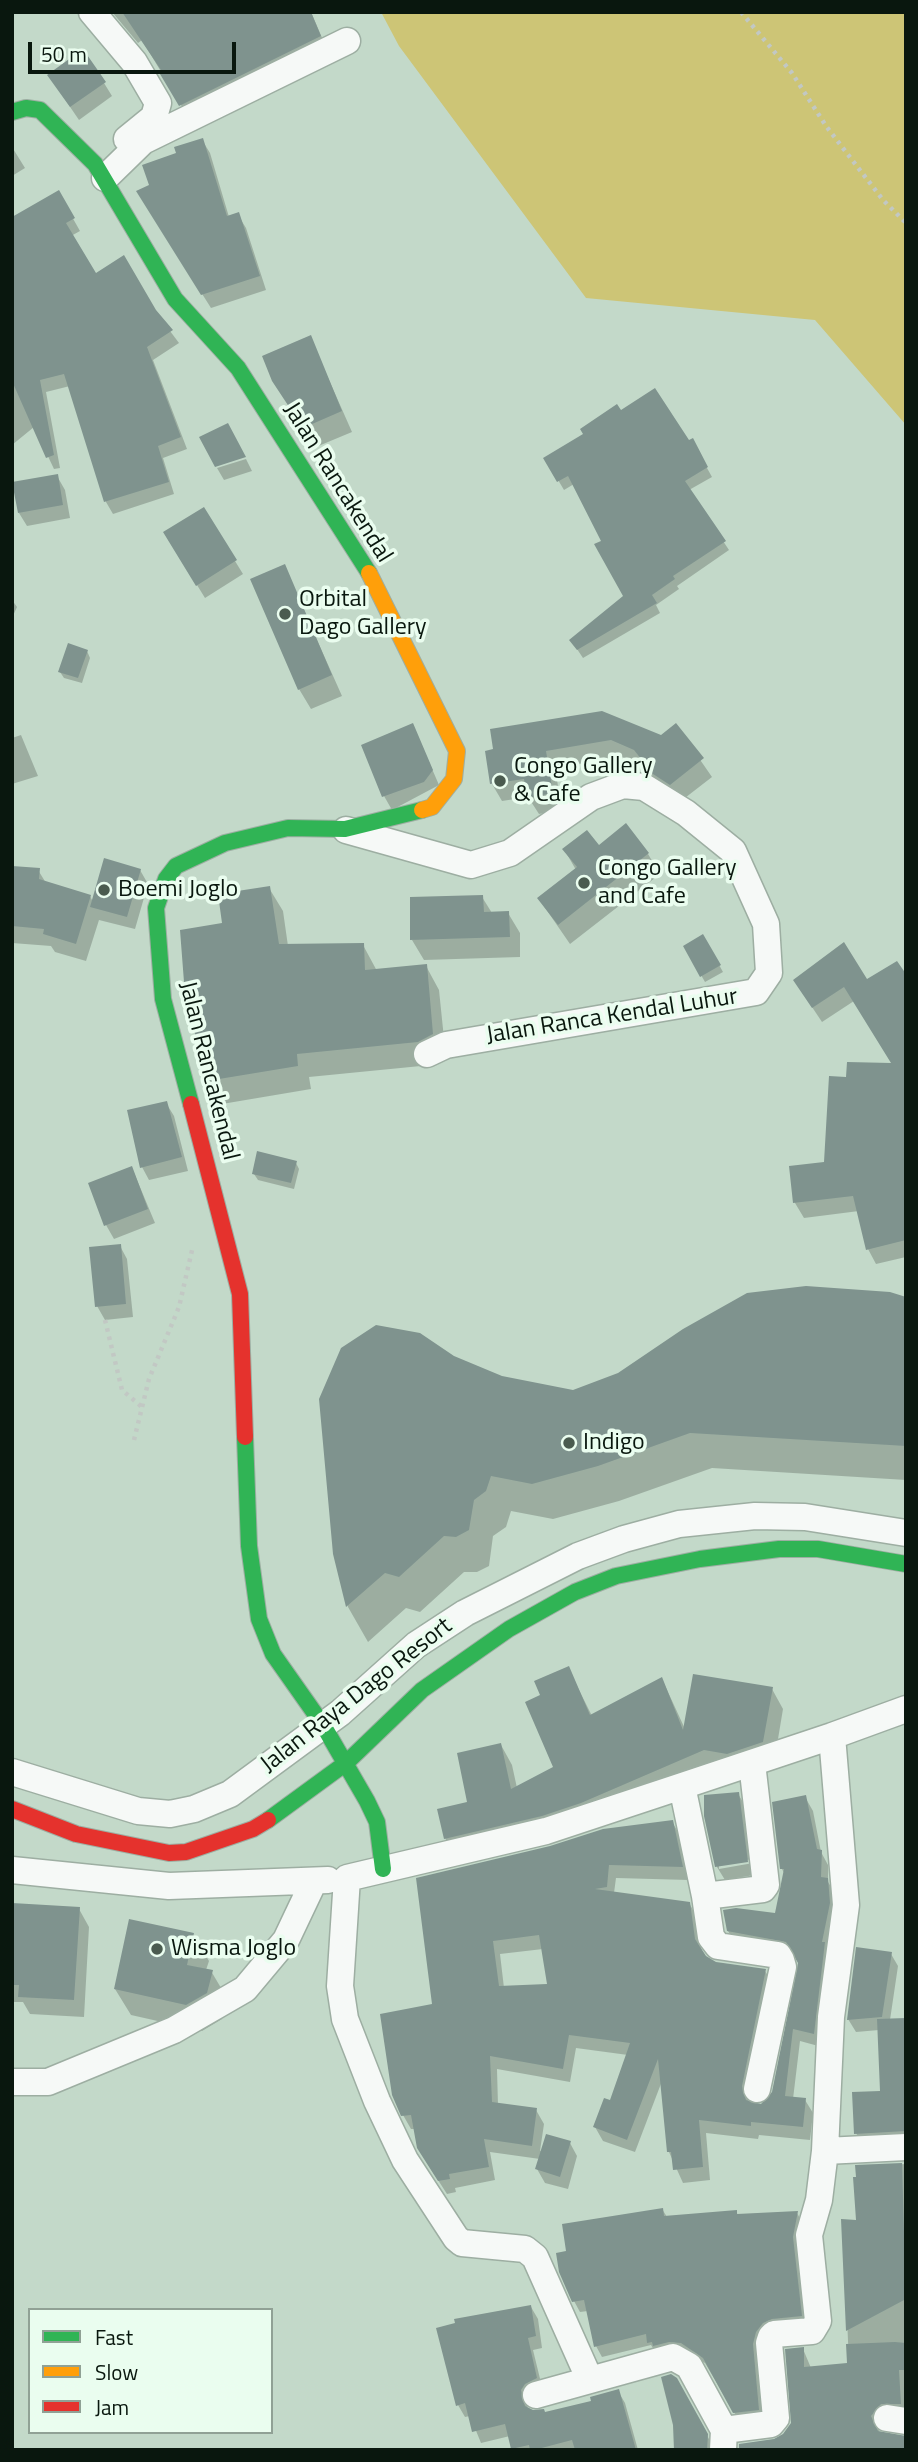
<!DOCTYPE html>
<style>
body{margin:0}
#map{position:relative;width:918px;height:2462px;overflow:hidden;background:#c3d9c9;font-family:"Titillium Web",sans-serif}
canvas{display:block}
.frame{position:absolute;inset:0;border:14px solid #09170e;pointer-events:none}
.legend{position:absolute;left:28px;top:2308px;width:245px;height:126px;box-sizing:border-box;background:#eafdef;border:2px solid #90a195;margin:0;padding:9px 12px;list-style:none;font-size:21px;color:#09170e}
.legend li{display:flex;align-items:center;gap:14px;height:35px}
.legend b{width:35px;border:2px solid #90a195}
.scale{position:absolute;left:28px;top:42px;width:208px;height:32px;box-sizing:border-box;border:4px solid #09170e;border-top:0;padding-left:9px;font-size:21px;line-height:24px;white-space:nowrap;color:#09170e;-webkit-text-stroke:5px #eafdef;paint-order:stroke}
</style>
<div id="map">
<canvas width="918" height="2462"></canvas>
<div class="frame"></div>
<ul class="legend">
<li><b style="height:9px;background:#30b455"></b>Fast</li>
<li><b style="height:9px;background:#ff9f0a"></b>Slow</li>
<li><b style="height:9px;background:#e5322d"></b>Jam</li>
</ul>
<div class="scale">50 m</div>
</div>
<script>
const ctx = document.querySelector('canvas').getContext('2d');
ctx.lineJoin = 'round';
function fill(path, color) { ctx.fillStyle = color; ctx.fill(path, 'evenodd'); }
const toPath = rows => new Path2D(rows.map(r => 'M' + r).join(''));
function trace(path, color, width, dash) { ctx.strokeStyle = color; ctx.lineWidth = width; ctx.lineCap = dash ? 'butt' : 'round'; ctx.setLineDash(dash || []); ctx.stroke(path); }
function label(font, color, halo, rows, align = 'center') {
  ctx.font = font + ' "Titillium Web",sans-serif'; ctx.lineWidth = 7; ctx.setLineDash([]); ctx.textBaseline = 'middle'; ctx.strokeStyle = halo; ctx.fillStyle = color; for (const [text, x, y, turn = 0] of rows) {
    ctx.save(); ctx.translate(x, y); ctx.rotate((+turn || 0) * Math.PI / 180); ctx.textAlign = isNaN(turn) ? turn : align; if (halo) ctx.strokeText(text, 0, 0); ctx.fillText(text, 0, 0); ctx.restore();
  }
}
fill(toPath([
 [381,12,906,12,906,425,815,320,586,298,399,46]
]), '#cdc576');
fill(toPath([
 [112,12,311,12,326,47,187,115,142,40,138,43],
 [49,76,104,83,112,96,79,120],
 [202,140,210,153,229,217,238,215,246,228,266,290,211,308,146,205,151,186,178,154],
 [12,147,25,168,12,176],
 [58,192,80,231,71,236,96,276,155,311,179,343,153,360,187,449,163,458,174,494,113,514,106,502,70,386,46,392,60,468,54,469,34,427,12,445,12,219],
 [310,337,352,432,316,447,286,401],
 [621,413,688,443,692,441,712,477,689,490,729,550,677,586,679,589,656,605,660,613,583,658,577,649,625,596,603,541,574,484,564,490,545,458],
 [246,459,252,471,224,480,217,468],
 [57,476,65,490,70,518,27,526,19,513],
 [165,533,235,561,243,574,205,598],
 [284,566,342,696,311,709,299,689],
 [12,600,17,607,12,618],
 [87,651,90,658,82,683,64,678,60,672],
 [601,712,661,737,676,725,712,777,681,801,665,791,646,767,622,757,555,768,562,810,539,814,528,797,502,801,492,784,487,752],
 [413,725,439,785,392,810,384,796],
 [21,735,38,776,12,784,12,738],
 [599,847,648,854,660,874,570,944,539,899,576,870,564,849],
 [12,868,38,870,46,883,90,896,93,902,140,870,148,884,135,929,99,920,86,961,55,952,51,946,12,943],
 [269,888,283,911,288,946,363,945,377,971,426,966,439,990,446,1058,431,1065,309,1077,311,1089,222,1104,209,1080],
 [482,897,492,913,508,913,520,933,520,957,424,960,412,940],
 [703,936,723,972,705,982,685,947],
 [906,978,906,1257,876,1264,868,1249,859,1211,804,1218,795,1203,791,1168,826,1164,848,1079,894,1065,854,1001,822,1022,804,995,866,981],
 [166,1103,174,1116,188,1171,149,1180,142,1167],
 [296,1163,299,1169,294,1189,258,1180,254,1174],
 [132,1168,155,1223,114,1239,106,1225],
 [120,1246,127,1259,133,1317,105,1320,97,1306],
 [906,1298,906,1480,712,1468,619,1501,553,1519,511,1511,506,1527,493,1536,489,1566,477,1572,464,1572,420,1612,406,1608,368,1642,348,1607,335,1553,453,1357,501,1378,573,1392],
 [568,1668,592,1716,662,1679,685,1729,772,1689,783,1709,774,1763,457,1859,445,1838,469,1803,501,1745,512,1765,517,1788,555,1767,542,1696],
 [738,1794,746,1807,752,1859,719,1865,719,1869,753,1863,754,1875,725,1880,717,1867,706,1815],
 [805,1797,813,1811,821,1852,828,1865,828,1882,835,1893,822,2047,800,2041,793,2099,805,2100,813,2113,810,2140,759,2135,758,2139,706,2133,710,2180,683,2183,669,2152,662,2081,635,2152,603,2141,595,2127,611,2103,628,2055,576,2048,570,2082,497,2069,498,2105,536,2110,544,2124,540,2151,570,2143,577,2156,568,2189,545,2183,537,2169,540,2159,490,2152,495,2180,455,2188,456,2192,447,2194,429,2166,416,2129,411,2129,403,2115,434,2006,418,1879,672,1822,680,1835,689,1880,616,1878,614,1893,689,1903,697,1917,702,1954,715,1963,765,1971,773,1984,748,2103,762,2106,774,2093,800,1962,796,1955,736,1945,728,1931,777,1915,785,1875,782,1869],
 [543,1949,549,1986,504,1988,500,1954],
 [12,1905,79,1909,89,1927,84,2017,30,2014,23,2002,12,2002],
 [193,1935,209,1961,206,1970,211,1971,227,1998,222,2019,202,2031,131,2015,115,1989],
 [891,1954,898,1966,890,2020,906,2020,906,2146,864,2148,856,2133,882,2092,879,2030,856,2032,848,2019],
 [906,2164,906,2418,889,2418,878,2432,774,2441,784,2435,793,2424,803,2349,811,2368,849,2365,843,2221,858,2221,857,2167],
 [662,2209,667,2217,736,2212,739,2216,797,2213,803,2224,807,2327,779,2329,765,2421,741,2424,705,2363,687,2354,656,2353,651,2345,602,2357,596,2346,588,2311,580,2312,574,2301],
 [531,2307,538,2319,542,2348,533,2350,543,2391,527,2404,528,2410,545,2414,593,2402,618,2391,625,2403,638,2450,513,2450,510,2436,481,2443,470,2416,465,2417,458,2405],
 [676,2379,715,2450,676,2450]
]), '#0003');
fill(toPath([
 [122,12,311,12,321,36,179,106,160,74,163,73],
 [83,49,106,82,70,107,47,75],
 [203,138,227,216,239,212,260,276,201,295,136,191,149,185,142,165,176,153,174,147],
 [59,190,75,218,66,223,96,273,124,255,156,310,173,330,147,347,181,437,158,446,169,482,104,502,64,374,40,380,54,455,46,458,12,381,12,217],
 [311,335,342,411,303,428,272,381,262,356],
 [655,388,689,440,693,438,708,467,685,481,726,541,673,576,675,579,652,595,657,603,577,650,569,640,623,596,594,544,601,541,568,476,557,482,543,458,583,434,580,429,617,404,621,410],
 [228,423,246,457,215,467,199,437],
 [58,474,63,505,18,513,12,482],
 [204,507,237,560,196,586,163,532],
 [285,564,332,675,298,690,250,579],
 [68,643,88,650,78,678,58,672],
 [602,711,661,735,676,723,704,758,670,785,653,774,634,750,611,740,546,751,553,793,527,798,524,779,490,784,485,751,493,749,490,729],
 [413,723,433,770,424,782,382,797,361,745],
 [626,823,649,853,558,925,537,898,577,867,562,849,587,830,599,845],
 [104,858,141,869,127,917,90,907],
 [12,866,40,868,39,879,91,895,76,944,43,934,44,929,12,926],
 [270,886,279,944,364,943,365,970,427,964,433,1034,418,1042,297,1054,298,1066,207,1081,185,995,180,930,222,923,218,894],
 [483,895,484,912,509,911,510,937,410,940,410,897],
 [703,934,721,965,700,977,683,946],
 [844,942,867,979,897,961,906,974,906,1240,866,1250,853,1196,793,1203,789,1166,824,1162,829,1076,846,1077,847,1062,891,1063,844,987,812,1008,793,980],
 [167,1101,182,1157,140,1168,127,1110],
 [257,1151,297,1161,291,1183,252,1174],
 [132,1166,148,1209,104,1226,88,1183],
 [121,1244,126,1304,95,1307,89,1247],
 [806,1286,890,1292,906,1297,906,1446,690,1433,598,1466,532,1484,491,1476,486,1491,474,1500,469,1530,456,1537,444,1536,399,1577,385,1573,346,1607,333,1554,319,1399,341,1348,376,1325,420,1333,454,1356,502,1376,573,1390,618,1373,683,1329,747,1293],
 [569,1666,590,1715,662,1677,683,1730,693,1674,773,1687,763,1742,727,1754,704,1750,581,1803,542,1816,444,1839,437,1809,467,1802,457,1753,501,1743,511,1789,553,1767,525,1702,540,1695,534,1681],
 [739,1792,748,1862,715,1867,704,1816,704,1795],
 [806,1795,817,1849,822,1850,821,1877,828,1878,830,1903,822,1942,825,1942,814,2034,793,2029,785,2096,806,2098,803,2127,751,2122,751,2126,699,2120,703,2167,673,2170,671,2152,667,2152,658,2059,627,2140,593,2127,604,2098,610,2100,630,2043,569,2035,563,2069,490,2056,492,2102,537,2108,532,2146,484,2139,489,2167,449,2174,450,2179,438,2181,417,2148,411,2115,401,2116,392,2095,380,2014,432,2004,416,1878,550,1846,603,1829,673,1820,683,1867,609,1865,607,1887,595,1889,690,1902,695,1939,706,1956,716,1962,766,1969,742,2086,746,2100,761,2104,772,2092,798,1963,786,1942,727,1931,723,1910,736,1908,775,1913,784,1869,780,1869,772,1802],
 [539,1935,547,1984,499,1986,493,1941],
 [12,1903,80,1907,74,2000,18,1997,19,1985,12,1985],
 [129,1919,194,1933,187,1965,213,1970,207,1993,186,2005,114,1989],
 [856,1947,892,1952,882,2017,847,2020],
 [906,2018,906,2131,854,2134,852,2092,880,2091,877,2019],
 [546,2134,571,2141,560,2177,535,2169],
 [902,2163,906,2299,846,2331,841,2219,856,2220,853,2177,856,2177,855,2165],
 [663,2208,664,2216,737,2210,737,2214,798,2211,793,2237,802,2316,772,2319,763,2323,756,2332,753,2344,759,2410,733,2413,703,2358,681,2343,669,2342,653,2346,652,2342,647,2343,646,2334,594,2347,584,2300,572,2302,559,2272,556,2253,566,2251,562,2224],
 [531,2305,536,2336,528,2338,537,2378,525,2384,521,2390,525,2406,533,2410,544,2409,545,2412,591,2401,590,2397,619,2389,636,2450,575,2450,572,2440,534,2450,530,2450,529,2445,511,2449,505,2424,472,2432,465,2403,456,2406,436,2328,455,2323,454,2319],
 [895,2342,906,2343,906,2370,899,2370,901,2404,881,2404,871,2416,878,2431,906,2436,906,2450,739,2450,739,2444,774,2439,783,2434,791,2423,785,2349,804,2347,804,2367,847,2363,846,2344],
 [671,2374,677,2378,708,2434,707,2450,674,2450,673,2425,661,2377]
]), '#7f938e');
const street = toPath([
 [92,12,134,62,158,103,154,117,127,139],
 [105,178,143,141,347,41],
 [346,830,471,865,510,853,591,797,623,785,644,787,686,813,733,851,766,924,769,973,756,992,446,1045,427,1054],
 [752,1763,766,1885,763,1889,705,1896,711,1937,718,1946,778,1955,781,1960,783,1967,757,2089],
 [12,1772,138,1811,170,1814,194,1809,230,1794,340,1713,416,1645,465,1613,578,1556,624,1539,679,1524,755,1516,805,1517,906,1533],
 [12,1870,169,1886,328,1880],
 [705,1896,682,1786,832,1736],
 [12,2082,48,2082,174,2030,245,1989,286,1940,314,1881],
 [825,2151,906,2147],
 [589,2378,535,2257,525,2249,462,2243,456,2238,405,2160,377,2101,345,2019,340,1986,347,1878,546,1831,682,1786],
 [536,2395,673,2357,689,2366,724,2430],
 [887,2418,906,2421],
 [723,2450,724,2430,771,2424,776,2418,769,2343,771,2337,774,2334,812,2331,818,2321,809,2235,819,2200,825,2151,831,2017,846,1905,832,1736,906,1709]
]);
const fast = toPath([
 [12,112,26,108,40,110,95,164,175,299,238,368,369,573],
 [191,1104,163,999,156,908,166,879,176,866,225,843,288,828,345,829,422,810],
 [245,1437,249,1546,259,1619,273,1654,323,1725,367,1801,377,1822,383,1869],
 [268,1820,346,1763,422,1690,509,1629,575,1592,616,1576,700,1559,779,1549,818,1549,906,1564]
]);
const slow = toPath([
 [369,573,457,751,454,779,432,807,422,810]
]);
const jam = toPath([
 [191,1104,240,1294,245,1437],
 [12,1809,76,1834,169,1853,186,1852,253,1829,268,1820]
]);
trace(street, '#9daea2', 29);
trace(fast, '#9daea2', 18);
trace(slow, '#9daea2', 18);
trace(jam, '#9daea2', 18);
trace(toPath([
 [741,12,792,73,826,126,883,200,906,223],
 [105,1320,122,1390,142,1407],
 [134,1440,149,1379,179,1307,193,1246]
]), '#c2c8c4', 4.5, [3.5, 5]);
trace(street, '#f6f9f7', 26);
trace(fast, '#30b455', 16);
trace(slow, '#ff9f0a', 16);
trace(jam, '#e5322d', 16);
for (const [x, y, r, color] of [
 [285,614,7,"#4a5b4f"],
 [500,781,7,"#4a5b4f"],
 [584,883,7,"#4a5b4f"],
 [104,890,7,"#4a5b4f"],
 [569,1443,7,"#4a5b4f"],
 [157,1949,7,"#4a5b4f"]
]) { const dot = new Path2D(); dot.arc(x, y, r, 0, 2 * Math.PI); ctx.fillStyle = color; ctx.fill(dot); trace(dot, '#eafdef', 2.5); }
label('24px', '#09170e', '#eafdef', [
 ["Jalan Rancakendal",337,483,58],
 ["Jalan Ranca Kendal Luhur",612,1017,-9],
 ["Jalan Rancakendal",208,1071,76],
 ["Jalan Raya Dago Resort",357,1696,-38]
]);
label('24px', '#09170e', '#eafdef', [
 ["Orbital",299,600],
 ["Dago Gallery",299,628],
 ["Congo Gallery",514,767],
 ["& Cafe",514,795],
 ["Congo Gallery",598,869],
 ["and Cafe",598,897],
 ["Boemi Joglo",118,890],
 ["Indigo",583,1443],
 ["Wisma Joglo",171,1949]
], 'left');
</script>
